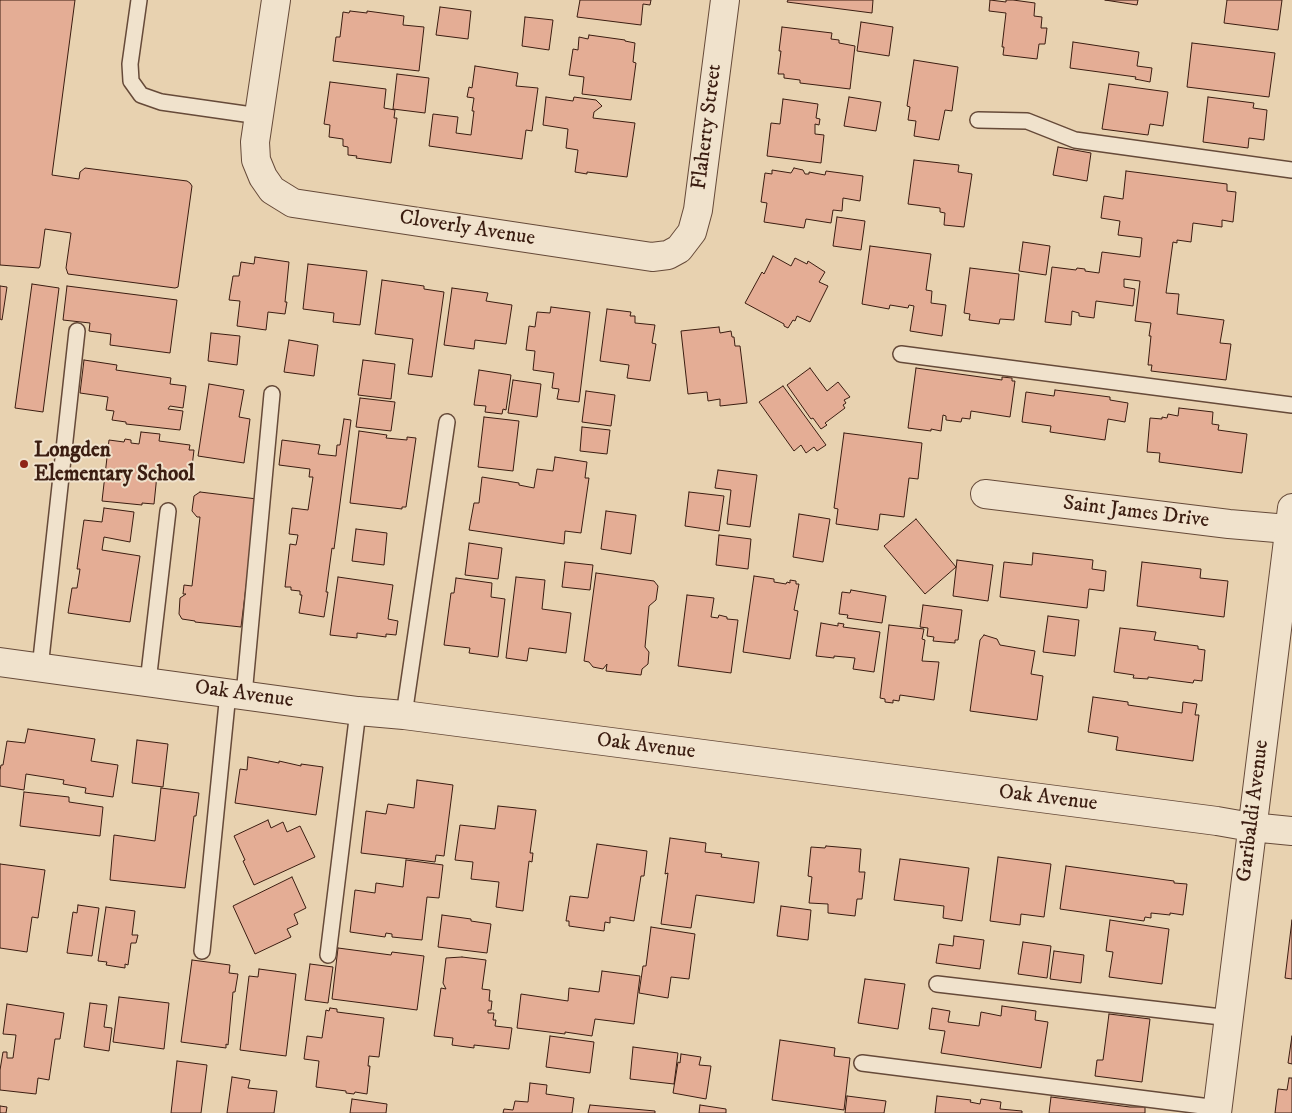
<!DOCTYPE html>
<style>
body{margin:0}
canvas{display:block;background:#e8d2b0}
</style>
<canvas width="1292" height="1113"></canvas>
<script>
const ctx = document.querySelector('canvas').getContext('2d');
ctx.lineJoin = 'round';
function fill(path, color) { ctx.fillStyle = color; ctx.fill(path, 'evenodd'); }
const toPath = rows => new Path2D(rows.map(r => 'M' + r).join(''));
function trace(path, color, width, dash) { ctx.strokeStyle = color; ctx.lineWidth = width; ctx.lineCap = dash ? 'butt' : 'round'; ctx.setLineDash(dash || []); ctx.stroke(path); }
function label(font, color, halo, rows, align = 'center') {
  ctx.font = font + ' "IM FELL DW Pica",serif'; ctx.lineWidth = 4; ctx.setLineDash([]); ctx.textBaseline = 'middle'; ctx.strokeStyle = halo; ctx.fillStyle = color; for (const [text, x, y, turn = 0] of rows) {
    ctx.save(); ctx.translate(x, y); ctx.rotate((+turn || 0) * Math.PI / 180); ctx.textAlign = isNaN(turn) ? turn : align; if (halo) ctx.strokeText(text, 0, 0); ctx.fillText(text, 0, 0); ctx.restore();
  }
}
const building = toPath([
 [0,0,75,0,52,175,79,179,80,172,85,168,187,181,190,183,192,186,178,287,175,288,68,274,66,268,71,233,45,229,40,266,39,268,0,265,0,0],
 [580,0,651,0,650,5,643,4,641,25,577,17,580,0],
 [788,0,873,0,872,13,787,2,788,0],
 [990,0,1006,2,1006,0,1013,0,1035,3,1034,16,1042,17,1041,28,1047,28,1045,44,1039,44,1037,59,1003,55,1004,47,1002,47,1006,13,989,11,990,0],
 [1105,0,1138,0,1137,5,1105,0],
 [1227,0,1282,0,1278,30,1224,23,1227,0],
 [440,7,471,11,468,39,436,35,440,7],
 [350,11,367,13,367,11,404,16,403,25,424,27,419,71,333,61,336,37,340,37,343,12,349,13,350,11],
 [525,17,553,20,549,50,522,46,525,17],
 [861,22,893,27,889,56,857,51,861,22],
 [782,27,832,33,831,39,839,40,839,43,855,46,850,89,800,83,800,80,784,78,784,74,778,74,781,51,779,51,782,27],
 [589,35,625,40,625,41,635,43,633,62,636,63,631,100,582,94,584,77,569,75,573,49,578,50,579,37,588,39,589,35],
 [1073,42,1139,52,1137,66,1152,68,1150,82,1135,79,1136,77,1070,68,1073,42],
 [1192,43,1275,53,1269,97,1187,87,1192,43],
 [914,60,958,67,952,111,945,110,939,140,914,136,916,121,908,120,910,107,907,106,914,60],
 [475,66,518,73,516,86,538,88,532,131,526,130,522,159,429,146,433,114,458,117,456,133,471,135,474,111,472,111,474,98,467,97,469,87,472,88,475,66],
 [397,74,429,78,425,113,393,109,397,74],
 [330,82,386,89,384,108,395,110,394,118,397,118,391,163,356,158,357,156,348,155,348,147,343,146,343,139,329,137,330,125,324,124,330,82],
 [1109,84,1168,92,1163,126,1150,124,1148,135,1102,129,1109,84],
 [546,97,573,101,574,97,596,100,602,106,594,112,593,118,635,123,627,177,587,172,587,174,575,172,578,150,566,148,568,129,543,125,546,97],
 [849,97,881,102,876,131,844,126,849,97],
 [1208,97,1254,103,1253,108,1267,110,1264,140,1249,138,1248,148,1203,142,1208,97],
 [783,99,818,104,816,118,820,119,819,125,815,124,815,134,824,135,821,163,767,156,771,123,780,124,783,99],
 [1058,147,1091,153,1087,181,1053,175,1058,147],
 [914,160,959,165,958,172,972,174,964,227,944,225,945,213,940,212,940,208,908,204,914,160],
 [794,168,803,170,805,174,809,174,809,172,825,175,826,171,863,176,860,201,843,198,842,211,833,210,831,223,806,219,804,228,764,222,767,203,761,202,765,173,772,174,772,170,791,173,794,168],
 [1126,171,1227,184,1227,191,1236,192,1233,222,1222,220,1222,227,1193,223,1191,242,1177,240,1177,243,1173,242,1166,293,1179,294,1177,314,1224,320,1220,343,1231,344,1226,380,1151,371,1152,365,1148,365,1151,336,1149,336,1151,323,1135,321,1140,281,1124,279,1124,287,1135,289,1133,306,1096,301,1094,318,1079,316,1079,313,1072,311,1071,325,1045,322,1052,267,1076,270,1077,268,1085,269,1085,271,1099,273,1102,252,1140,257,1142,238,1118,235,1120,221,1101,218,1104,196,1123,199,1126,171],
 [837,217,865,221,861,250,833,246,837,217],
 [1023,242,1050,246,1046,275,1019,271,1023,242],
 [870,246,931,254,926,290,932,291,931,303,946,305,942,336,910,331,914,306,909,305,908,308,890,305,889,309,862,304,870,246],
 [773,256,791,266,795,258,807,264,808,261,825,272,819,282,828,286,810,322,797,316,795,321,793,320,788,328,784,326,784,324,745,303,762,272,764,274,773,256],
 [255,257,289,262,285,302,287,302,285,314,268,312,266,330,237,326,240,301,229,300,233,276,239,276,241,262,254,264,255,257],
 [308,264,367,271,360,325,333,322,334,313,303,309,308,264],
 [970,268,1019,274,1014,320,1000,319,999,324,969,320,970,314,964,313,970,268],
 [382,280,424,286,424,289,444,292,432,377,408,374,413,339,375,334,382,280],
 [32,284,59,288,43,412,15,408,32,284],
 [0,286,7,287,2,320,0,319,0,286],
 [67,286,177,300,170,353,110,345,111,334,89,331,90,323,63,320,67,286],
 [452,288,488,293,486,301,512,305,506,344,475,340,474,349,444,345,452,288],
 [551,307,590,312,579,402,557,399,559,389,552,388,554,373,533,370,535,351,526,350,529,326,535,327,537,312,550,313,551,307],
 [607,309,631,312,630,316,635,316,635,323,655,325,652,343,656,344,650,381,627,378,629,365,600,361,607,309],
 [719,327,720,333,731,331,732,337,734,337,735,346,740,346,747,403,720,406,720,399,708,401,707,392,688,394,681,331,719,327],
 [211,333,240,336,237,365,208,361,211,333],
 [289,340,318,345,314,376,284,372,289,340],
 [84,360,117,365,116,370,171,378,170,384,186,386,183,408,170,406,168,409,183,411,180,430,126,424,126,422,112,420,114,411,106,410,108,397,80,393,84,360],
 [363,360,395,364,391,399,358,395,363,360],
 [810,368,827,391,838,382,850,397,844,400,846,403,843,405,845,408,825,423,827,425,821,429,813,418,811,419,787,385,810,368],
 [916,368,1002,380,1002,377,1012,378,1012,381,1015,381,1010,417,971,411,970,419,962,418,961,422,946,420,946,416,943,415,941,431,931,429,931,431,908,428,916,368],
 [479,370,511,375,506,410,503,409,502,414,485,412,486,406,474,405,479,370],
 [513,380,541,384,537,417,508,413,513,380],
 [209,384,244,390,239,417,250,419,244,463,198,456,209,384],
 [783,386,826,445,817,451,814,447,806,453,801,445,794,451,759,402,783,386],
 [1055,390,1110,397,1110,400,1128,403,1125,422,1108,419,1105,440,1050,432,1051,426,1022,422,1026,392,1054,396,1055,390],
 [586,391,615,395,611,426,582,422,586,391],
 [360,398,395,402,391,431,356,427,360,398],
 [1179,408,1213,412,1212,424,1219,425,1218,430,1247,434,1242,473,1159,462,1160,453,1147,452,1150,418,1162,419,1162,417,1167,418,1168,414,1178,416,1179,408],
 [484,417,519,421,513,471,478,467,484,417],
 [344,419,351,420,334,549,332,548,326,592,328,592,324,617,299,613,302,595,300,595,300,591,291,590,291,587,285,587,290,544,296,545,298,535,289,534,292,508,308,510,313,477,309,477,310,469,279,465,282,440,320,445,318,454,336,456,337,445,340,445,344,419],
 [582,427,610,430,607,454,580,451,582,427],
 [359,431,387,435,386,438,407,440,407,437,416,438,406,507,402,507,402,509,350,503,359,431],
 [141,432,160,434,159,441,190,445,189,450,194,450,191,475,186,475,185,478,157,475,154,504,142,503,142,505,102,501,109,440,124,442,125,439,131,440,131,443,139,444,141,432],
 [844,433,922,443,918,479,909,478,904,517,880,514,878,530,836,524,838,509,834,508,844,433],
 [555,457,587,462,585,478,589,478,581,533,565,531,564,544,469,530,474,503,479,503,482,477,519,483,519,485,534,488,537,469,553,471,555,457],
 [718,470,757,475,750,527,727,524,731,490,715,488,718,470],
 [200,492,257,499,241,627,195,622,195,621,182,619,179,614,180,598,186,594,183,594,184,585,192,586,200,517,197,517,192,511,194,496,200,492],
 [689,492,724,496,719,531,685,526,689,492],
 [104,508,134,512,130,542,104,537,102,550,140,556,130,622,68,613,72,588,77,588,80,569,77,569,84,520,102,522,104,508],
 [606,511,636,515,631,554,601,549,606,511],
 [799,514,830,519,823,562,793,557,799,514],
 [916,519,956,567,925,594,884,546,916,519],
 [356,529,387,533,384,565,352,561,356,529],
 [719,535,751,539,748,569,716,565,719,535],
 [469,543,502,548,498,579,465,575,469,543],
 [1033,553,1093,560,1092,569,1106,571,1104,591,1089,589,1087,608,1000,597,1004,562,1032,565,1033,553],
 [957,560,993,565,988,601,953,596,957,560],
 [565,562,593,565,590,590,562,587,565,562],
 [1142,562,1201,569,1200,578,1228,581,1224,617,1137,606,1142,562],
 [596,573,654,581,658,586,656,600,649,606,645,647,649,652,648,664,642,669,641,675,606,671,607,664,603,669,593,667,589,662,584,661,596,573],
 [754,576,774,579,774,582,786,584,787,582,790,583,790,580,796,581,796,584,799,584,794,610,798,611,790,659,743,652,754,576],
 [338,577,393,585,388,619,398,621,396,635,386,634,386,637,357,633,357,638,330,635,338,577],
 [516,577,545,580,542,609,571,613,566,653,529,648,527,661,506,658,516,577],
 [456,578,492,583,491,597,505,599,498,657,469,653,470,648,444,645,451,593,454,593,456,578],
 [851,590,886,596,882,623,847,618,848,615,839,614,842,592,850,593,851,590],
 [687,595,714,598,711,617,718,618,719,615,727,617,727,619,738,620,731,673,678,666,687,595],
 [923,605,962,610,958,640,955,640,955,643,933,641,934,637,927,636,928,628,920,627,923,605],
 [1048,616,1079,620,1075,656,1043,652,1048,616],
 [821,623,838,626,838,623,844,624,843,627,880,632,874,672,853,669,855,658,834,656,834,658,816,656,821,623],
 [889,625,924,629,922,639,925,640,922,661,939,662,934,700,900,695,899,701,893,700,893,703,885,702,885,699,880,698,889,625],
 [1120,628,1156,632,1154,640,1198,646,1198,649,1205,650,1202,681,1194,680,1193,683,1148,677,1148,679,1133,678,1134,675,1114,672,1120,628],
 [984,635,997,639,1000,645,1035,651,1031,674,1043,676,1037,720,970,711,980,640,984,635],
 [1093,697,1128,702,1128,705,1182,713,1183,702,1197,704,1195,715,1199,715,1193,761,1116,750,1118,737,1088,732,1093,697],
 [28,729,95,739,91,761,118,765,113,797,85,793,86,788,63,784,64,780,26,774,24,790,0,786,0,770,1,765,3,765,7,741,25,743,28,729],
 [137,740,168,744,163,787,132,783,137,740],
 [248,757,279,763,279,761,301,766,301,764,323,767,316,815,235,803,240,769,247,770,248,757],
 [417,780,453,785,444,856,436,855,435,862,361,853,366,811,386,814,388,804,414,808,417,780],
 [161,788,199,793,196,816,194,816,185,888,110,880,114,835,155,841,161,788],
 [24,792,69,797,69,802,103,807,100,836,20,826,24,792],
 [498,806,536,810,530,853,533,853,532,862,529,861,523,911,496,907,499,882,471,879,473,862,455,860,460,825,495,829,498,806],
 [268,820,271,828,283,822,287,832,300,826,315,857,254,885,243,861,245,860,234,836,268,820],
 [670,838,706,843,705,852,722,854,721,857,759,862,754,903,696,895,691,928,661,924,668,873,665,874,670,838],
 [597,844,647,851,644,876,641,876,634,921,610,917,610,923,605,922,604,931,569,926,569,921,566,921,570,896,588,898,597,844],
 [826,846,861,849,859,872,865,872,862,899,857,899,855,916,828,913,828,904,809,903,812,877,808,876,811,847,825,848,826,846],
 [998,857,1051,864,1044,917,1021,914,1020,925,990,921,998,857],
 [900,859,969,868,962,921,943,918,944,906,894,900,900,859],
 [406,860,443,865,439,898,427,897,422,940,392,937,392,934,386,933,385,937,350,932,355,890,375,893,376,883,403,887,406,860],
 [0,864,45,870,38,918,32,917,27,952,0,948,0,864],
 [1066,866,1174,881,1174,883,1187,884,1183,915,1170,913,1170,915,1151,913,1151,918,1145,917,1144,921,1060,909,1066,866],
 [292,877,306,908,294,914,298,924,287,929,291,937,255,954,233,906,292,877],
 [78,905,99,908,92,956,67,953,73,912,77,913,78,905],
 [781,906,811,910,808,940,777,936,781,906],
 [106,907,135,911,132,935,138,935,136,943,131,943,128,965,125,964,125,968,106,965,107,962,98,961,106,907],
 [442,915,471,919,471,921,491,924,487,953,438,947,442,915],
 [1110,920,1169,929,1162,984,1109,977,1113,952,1106,951,1110,920],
 [1292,920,1292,979,1285,978,1292,920],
 [651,927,695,934,689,979,671,977,668,998,639,993,643,966,646,966,651,927],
 [954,936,984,940,980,969,936,963,939,944,953,946,954,936],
 [1023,942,1051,946,1047,978,1018,974,1023,942],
 [338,948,391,955,392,952,424,956,417,1010,332,999,338,948],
 [1054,951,1084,955,1081,983,1050,979,1054,951],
 [462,957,486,960,482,989,490,990,489,1001,492,1001,491,1010,488,1010,488,1013,494,1013,493,1020,496,1020,495,1026,512,1028,509,1049,474,1045,474,1048,452,1045,453,1038,434,1036,441,988,446,989,443,983,446,958,462,957],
 [192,960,230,965,229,973,238,974,235,992,233,992,228,1045,226,1044,226,1048,181,1042,192,960],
 [310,964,333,967,328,1003,305,1000,310,964],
 [259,969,296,974,286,1056,240,1050,249,976,258,977,259,969],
 [602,971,640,976,634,1024,595,1019,592,1036,565,1032,565,1034,517,1028,521,994,568,1001,569,988,599,992,602,971],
 [865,979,905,984,898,1029,858,1023,865,979],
 [119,997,169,1003,164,1049,113,1042,119,997],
 [90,1003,107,1005,104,1027,112,1028,109,1051,84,1047,90,1003],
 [7,1004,64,1013,60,1039,55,1039,49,1080,38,1078,36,1094,0,1090,0,1070,3,1052,7,1052,7,1058,13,1058,16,1035,3,1034,7,1004],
 [1002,1006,1036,1011,1035,1020,1048,1022,1041,1068,941,1053,945,1031,929,1029,932,1008,950,1011,948,1022,979,1026,981,1012,1001,1016,1002,1006],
 [330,1008,337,1009,337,1012,384,1018,379,1057,369,1056,368,1066,370,1066,367,1094,355,1092,354,1094,346,1093,346,1091,316,1087,319,1061,304,1059,307,1036,322,1038,326,1010,329,1011,330,1008],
 [1109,1014,1150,1019,1142,1082,1095,1076,1097,1060,1103,1060,1109,1014],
 [550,1036,594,1042,590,1073,546,1067,550,1036],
 [1292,1036,1292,1064,1288,1063,1292,1036],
 [780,1040,835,1048,834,1056,850,1058,844,1110,772,1100,780,1040],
 [633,1047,678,1053,674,1084,630,1079,633,1047],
 [681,1054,701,1057,699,1065,711,1066,706,1099,673,1093,678,1062,680,1063,681,1054],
 [177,1061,207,1065,201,1113,171,1113,177,1061],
 [232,1077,250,1080,248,1088,277,1091,274,1113,227,1113,232,1077],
 [1289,1078,1292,1078,1292,1113,1275,1113,1278,1089,1287,1090,1289,1078],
 [530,1083,547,1085,546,1094,574,1098,572,1113,503,1113,504,1109,513,1110,515,1101,528,1102,530,1083],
 [847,1096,886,1101,884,1113,845,1113,847,1096],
 [937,1096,971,1100,970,1102,980,1104,981,1099,1001,1102,1000,1109,1022,1111,1022,1113,935,1113,937,1096],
 [1051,1097,1130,1107,1145,1107,1145,1113,1049,1113,1051,1097],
 [352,1099,387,1104,386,1113,350,1113,352,1099],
 [590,1105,655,1111,655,1113,588,1113,590,1105],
 [700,1105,726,1109,726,1113,699,1113,700,1105],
 [0,1106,7,1107,6,1113,0,1113,0,1106]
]);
fill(building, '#e4ad95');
trace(building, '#3b1d11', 1);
const service = toPath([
 [139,0,130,64,131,81,141,95,161,102,259,116],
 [978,120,1027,121,1075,140,1292,170],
 [901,354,1292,405],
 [40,668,77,331],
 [148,682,168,511],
 [244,695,272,394],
 [404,715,447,422],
 [202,951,228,693],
 [328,955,358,711],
 [937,984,1230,1018],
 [862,1063,1218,1108]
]);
const minor = toPath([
 [276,0,255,142,256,160,263,177,272,190,293,203,652,257,668,255,679,249,692,232,698,210,725,0],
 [985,494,1229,524,1288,529]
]);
const tertiary = toPath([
 [0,662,358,711,404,715,1217,821,1251,827,1292,831],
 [1217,1113,1292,508]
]);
trace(service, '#664a39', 18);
trace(minor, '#664a39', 30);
trace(tertiary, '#664a39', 30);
trace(service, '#f0e2cc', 15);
trace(minor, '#f0e2cc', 28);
trace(tertiary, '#f0e2cc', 28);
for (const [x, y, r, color] of [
 [24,464,5,"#8f2418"]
]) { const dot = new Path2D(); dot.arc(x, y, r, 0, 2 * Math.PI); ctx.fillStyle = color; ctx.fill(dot); trace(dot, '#f0e2cc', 2); }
label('21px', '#3b1d11', '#f0e2cc', [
 ["Flaherty Street",708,127,-83],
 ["Cloverly Avenue",467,229,9],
 ["Saint James Drive",1136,513,7],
 ["Oak Avenue",244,695,8],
 ["Oak Avenue",646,747,7],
 ["Oak Avenue",1048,799,7],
 ["Garibaldi Avenue",1254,811,-83]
]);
label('bold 21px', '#3b1d11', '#f0e2cc', [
 ["Longden",34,452],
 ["Elementary School",34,476]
], 'left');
</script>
